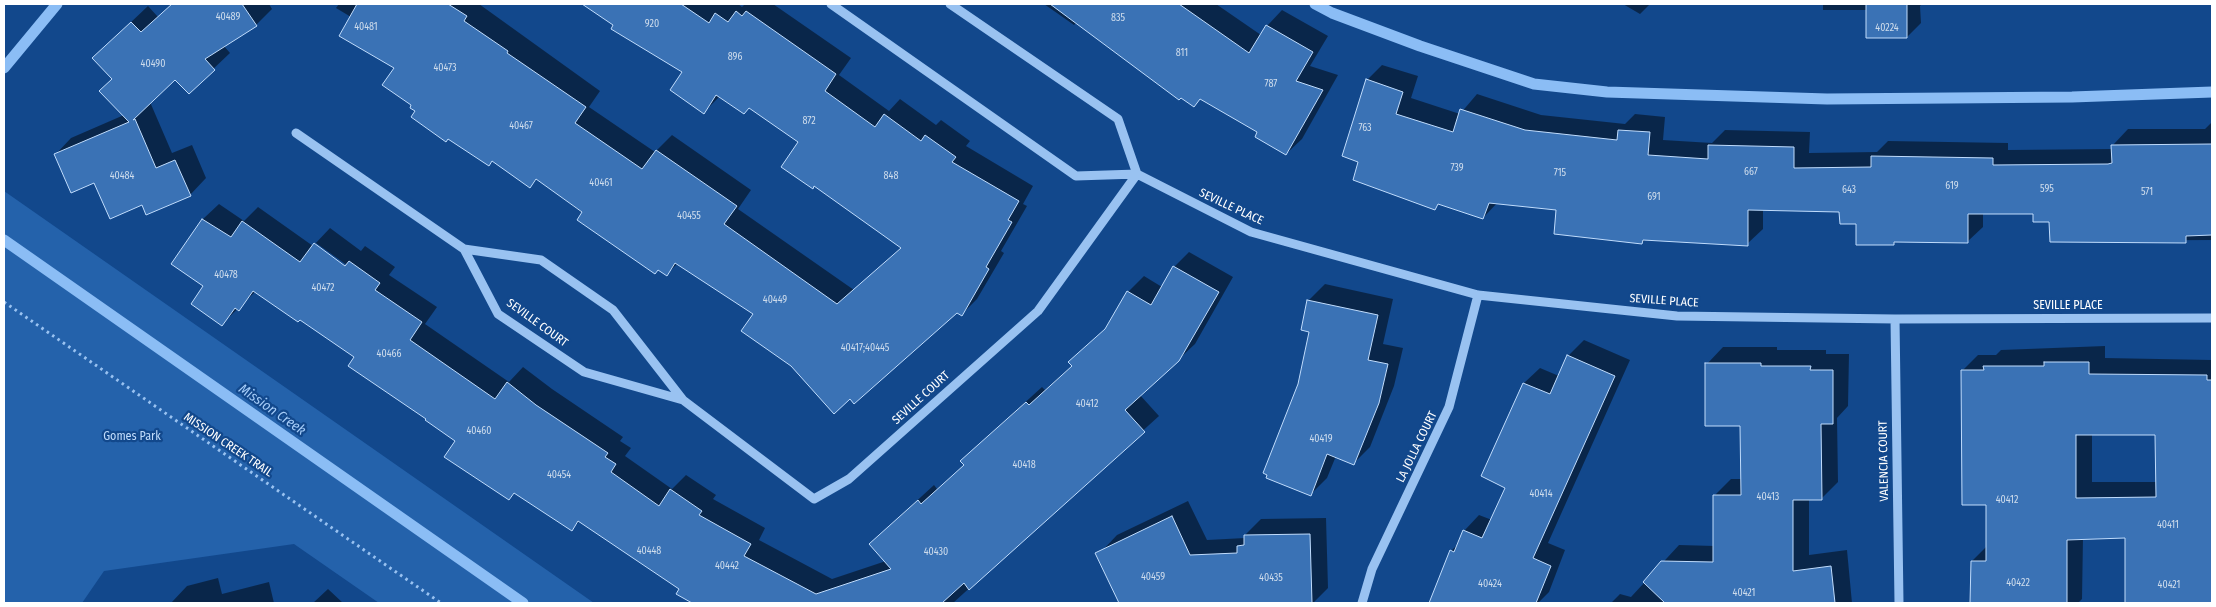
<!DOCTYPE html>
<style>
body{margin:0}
#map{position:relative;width:2216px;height:607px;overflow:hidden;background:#12488c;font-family:"Fira Sans Condensed",sans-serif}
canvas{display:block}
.frame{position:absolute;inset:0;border:5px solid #fff;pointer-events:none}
</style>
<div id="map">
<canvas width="2216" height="607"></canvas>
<div class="frame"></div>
</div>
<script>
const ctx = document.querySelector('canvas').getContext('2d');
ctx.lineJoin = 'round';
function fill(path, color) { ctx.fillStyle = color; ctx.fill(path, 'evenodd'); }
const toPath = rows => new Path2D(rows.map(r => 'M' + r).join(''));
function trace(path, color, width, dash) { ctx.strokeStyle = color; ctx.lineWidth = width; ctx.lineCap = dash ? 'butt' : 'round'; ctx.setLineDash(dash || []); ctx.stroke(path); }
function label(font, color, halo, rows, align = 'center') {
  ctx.font = font + ' "Fira Sans Condensed",sans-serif'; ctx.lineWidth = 4.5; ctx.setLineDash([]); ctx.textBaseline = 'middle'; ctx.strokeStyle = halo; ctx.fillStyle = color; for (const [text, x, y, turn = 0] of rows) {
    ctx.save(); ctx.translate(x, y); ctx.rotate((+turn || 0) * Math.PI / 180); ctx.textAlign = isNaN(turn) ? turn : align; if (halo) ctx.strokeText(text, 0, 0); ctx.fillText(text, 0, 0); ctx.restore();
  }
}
fill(toPath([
 [4,191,594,603,379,603,294,544,104,571,82,603,4,603]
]), '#2462ab');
fill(toPath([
 [172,4,269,4,272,9,256,25,224,46,230,53,189,92,175,78,150,102,172,153,192,145,206,178,190,195,142,203,95,182,55,155,71,138,124,115,113,79,110,42,148,6,158,17],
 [339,4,479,4,600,91,589,107,655,152,672,135,751,190,738,209,854,290,902,247,800,142,750,107,744,113,719,97,704,112,684,71,584,4,738,4,742,7,745,4,773,4,851,58,839,75,889,111,900,99,936,125,941,120,970,141,966,146,1033,186,1023,204,1027,206,1001,251,1004,253,977,299,962,314,956,311,755,313,678,263,666,275,537,179,530,186,493,160,489,165,417,111,396,67,351,17,336,8],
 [1044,4,1216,4,1261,35,1267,26,1282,10,1328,36,1310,66,1338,75,1302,139,1286,154,1259,132,1201,98,1194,105,1077,22,1074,25],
 [1623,4,1650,4,1640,14],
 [1823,4,1922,4,1920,6,1921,23,1907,37,1867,10,1823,10],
 [1382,65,1418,76,1411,98,1460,114,1477,94,1541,115,1625,124,1635,114,1665,117,1663,140,1712,143,1725,130,1810,132,1809,153,1877,152,1888,141,2008,143,2008,150,2113,149,2113,145,2128,129,2205,129,2212,122,2212,240,2051,241,2051,221,2034,213,1983,213,1983,227,1967,242,1896,241,1894,243,1841,211,1763,209,1763,229,1747,244,1646,239,1642,243,1558,209,1498,202,1483,218,1439,204,1435,208,1360,161,1367,80],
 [219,204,244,221,258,207,313,246,330,228,361,251,365,246,395,267,389,275,437,307,425,324,509,382,523,367,552,389,623,437,620,441,631,448,625,456,672,489,686,475,716,495,713,499,765,528,759,540,832,579,886,561,886,529,934,485,937,489,965,465,977,446,1042,387,1045,390,1073,365,1108,326,1128,292,1144,276,1162,287,1174,267,1189,252,1233,277,1195,344,1140,395,1159,416,953,603,792,603,785,583,774,603,695,603,677,594,680,588,580,521,571,529,515,492,509,499,457,441,356,357,300,319,255,292,222,324,205,286,172,263,203,219],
 [316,243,351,268,350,270,316,246],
 [1325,284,1393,299,1383,344,1403,348,1394,386,1370,447,1354,463,1336,456,1327,478,1310,495,1299,385,1311,331,1308,301],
 [1584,340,1630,360,1548,543,1565,550,1549,592,1538,603,1430,603,1451,551,1460,542,1464,531,1479,515,1492,520,1507,487,1482,476,1524,383,1540,368,1559,376,1568,356],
 [2105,346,2105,358,2212,360,2212,603,2127,603,2126,536,2083,538,2082,599,2078,603,1971,603,1972,561,1987,546,1987,504,1962,371,1978,355,1996,355,2001,350],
 [2092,434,2156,434,2157,482,2092,482],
 [1723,347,1777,347,1777,350,1826,350,1826,354,1849,354,1848,406,1837,418,1838,482,1822,498,1809,498,1809,555,1847,550,1852,603,1611,603,1620,594,1631,597,1679,545,1715,546,1715,495,1731,479,1742,479,1741,425,1707,364],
 [1188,501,1207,540,1245,538,1245,535,1261,519,1326,518,1328,588,1313,603,1232,603,1232,597,1220,603,1166,601,1120,603,1101,562,1101,552,1117,535],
 [218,578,222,594,269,582,274,603,171,603,187,586],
 [328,589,343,603,313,603]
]), '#0007');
trace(toPath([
 [1315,4,1332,13,1420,46,1534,84,1607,92,1827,99,2072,97,2212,92],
 [4,68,57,4],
 [4,240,523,603]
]), '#8bbdf5', 11);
const building = toPath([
 [172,4,242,4,257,26,205,59,215,70,189,94,175,80,133,120,135,119,156,168,175,160,191,196,146,215,142,205,110,219,94,183,71,193,54,154,129,122,99,91,112,79,92,58,131,22,141,32,172,4],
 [357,4,448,4,467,16,464,21,508,51,507,53,586,107,575,123,642,169,656,150,737,206,724,224,837,304,901,248,814,186,813,189,781,167,798,142,749,108,744,114,716,95,704,114,670,90,682,72,611,29,613,25,582,4,681,4,709,23,715,13,728,22,736,11,742,16,746,11,836,74,825,91,875,127,884,114,921,141,925,135,956,157,952,162,1019,201,1008,220,1012,222,986,267,989,269,962,316,957,313,854,404,850,399,834,414,791,366,741,331,753,314,675,263,667,276,658,270,655,274,577,220,582,212,536,179,530,188,492,161,489,166,448,139,446,142,411,117,415,111,410,108,411,105,382,85,394,68,339,36,357,4],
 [1050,4,1179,4,1249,53,1266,25,1313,52,1296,81,1323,90,1286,155,1255,137,1257,132,1200,99,1194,107,1181,98,1179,100,1050,4],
 [1866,4,1907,4,1907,38,1866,38,1866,4],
 [1366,79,1403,92,1396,114,1453,132,1460,109,1525,130,1617,140,1618,130,1650,132,1648,155,1708,159,1708,145,1794,147,1794,168,1871,167,1871,156,1993,158,1993,165,2108,164,2112,163,2111,145,2212,144,2212,235,2186,236,2186,243,2050,242,2049,222,2033,222,2033,214,1968,214,1968,243,1894,242,1894,245,1856,245,1856,224,1840,224,1839,212,1748,210,1748,246,1643,240,1642,244,1554,234,1556,210,1489,203,1483,219,1438,204,1435,210,1353,180,1358,162,1342,156,1366,79],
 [202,219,231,237,242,221,300,262,314,243,345,266,349,261,380,283,375,290,422,322,410,340,495,399,507,382,536,405,608,453,605,457,616,464,611,472,659,506,670,489,702,511,699,515,751,544,744,556,816,594,891,569,869,544,918,500,921,504,964,465,960,461,1026,402,1029,405,1072,366,1068,362,1105,329,1127,291,1151,305,1173,266,1219,292,1179,361,1125,410,1145,432,969,590,964,583,942,603,692,603,676,594,679,589,578,521,572,531,514,493,509,500,444,457,455,441,425,420,426,419,348,366,354,357,300,320,298,322,253,291,239,311,235,308,222,326,191,304,203,286,171,264,202,219],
 [1307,300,1378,315,1368,360,1388,364,1379,403,1354,465,1327,454,1311,496,1266,478,1267,475,1263,473,1298,384,1309,332,1301,330,1307,300],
 [1567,355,1615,376,1533,558,1551,566,1536,603,1429,603,1450,550,1454,552,1463,530,1482,538,1505,488,1481,476,1523,383,1550,394,1567,355],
 [2044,362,2089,362,2089,374,2207,375,2207,380,2212,380,2212,603,2125,603,2125,538,2067,540,2067,603,1970,603,1971,561,1986,561,1986,505,1962,505,1961,370,1984,370,1983,366,2044,366,2044,362],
 [2076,435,2155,435,2156,497,2076,498,2076,435],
 [1705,363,1761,363,1761,366,1811,366,1810,370,1833,370,1833,424,1821,424,1822,500,1793,500,1793,571,1831,566,1835,603,1665,603,1643,582,1661,561,1713,562,1713,495,1741,495,1740,426,1705,426,1705,363],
 [1172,516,1190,555,1237,553,1237,546,1244,545,1244,535,1310,534,1312,603,1119,603,1095,553,1172,516]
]);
fill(building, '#3a72b5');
trace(building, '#c0dcfc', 1);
trace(toPath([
 [4,302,441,603]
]), '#99c2f1', 3, [2.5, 4]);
trace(toPath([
 [831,4,1076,176,1137,174,1251,232,1478,295,1677,316,1895,319,2212,318],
 [950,4,1118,119,1137,174],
 [296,133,464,249,541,260,613,310,683,400,814,499,849,479,1038,311,1137,174],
 [464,249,498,314,584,372,683,400],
 [1895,319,1899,603],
 [1362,603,1372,569,1449,407,1478,295]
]), '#99c2f1', 9);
label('10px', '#cedcec', null, [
 ["40489",228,17],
 ["835",1118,18],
 ["920",652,24],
 ["40481",366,27],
 ["40224",1887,28],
 ["811",1182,53],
 ["896",735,57],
 ["40490",153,64],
 ["40473",445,68],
 ["787",1271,84],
 ["872",809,121],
 ["40467",521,126],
 ["763",1365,128],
 ["739",1457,168],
 ["667",1751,172],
 ["715",1560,173],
 ["40484",122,176],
 ["848",891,176],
 ["40461",601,183],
 ["619",1952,186],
 ["595",2047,189],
 ["643",1849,190],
 ["571",2147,192],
 ["691",1654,197],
 ["40455",689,216],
 ["40478",226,275],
 ["40472",323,288],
 ["40449",775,300],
 ["40417;40445",865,348],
 ["40466",389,354],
 ["40412",1087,404],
 ["40460",479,431],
 ["40419",1321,439],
 ["40418",1024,465],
 ["40454",559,475],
 ["40414",1541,494],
 ["40413",1768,497],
 ["40412",2007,500],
 ["40411",2168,525],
 ["40448",649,551],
 ["40430",936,552],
 ["40442",727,566],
 ["40459",1153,577],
 ["40435",1271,578],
 ["40422",2018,583],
 ["40424",1490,584],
 ["40421",2169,585],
 ["40421",1744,593]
]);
label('12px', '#fff', '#12488c', [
 ["SEVILLE PLACE",1231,207,25],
 ["SEVILLE PLACE",1664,301,4],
 ["SEVILLE PLACE",2068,306],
 ["SEVILLE COURT",537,323,36],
 ["SEVILLE COURT",921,398,-42],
 ["MISSION CREEK TRAIL",228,445,34],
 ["LA JOLLA COURT",1417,447,-64],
 ["VALENCIA COURT",1884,461,-91]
]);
label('12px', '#c0dcfc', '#12488c', [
 ["Gomes Park",132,437]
]);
label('italic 14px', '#a5ccf8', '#12488c', [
 ["Mission Creek",272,410,35]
]);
</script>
